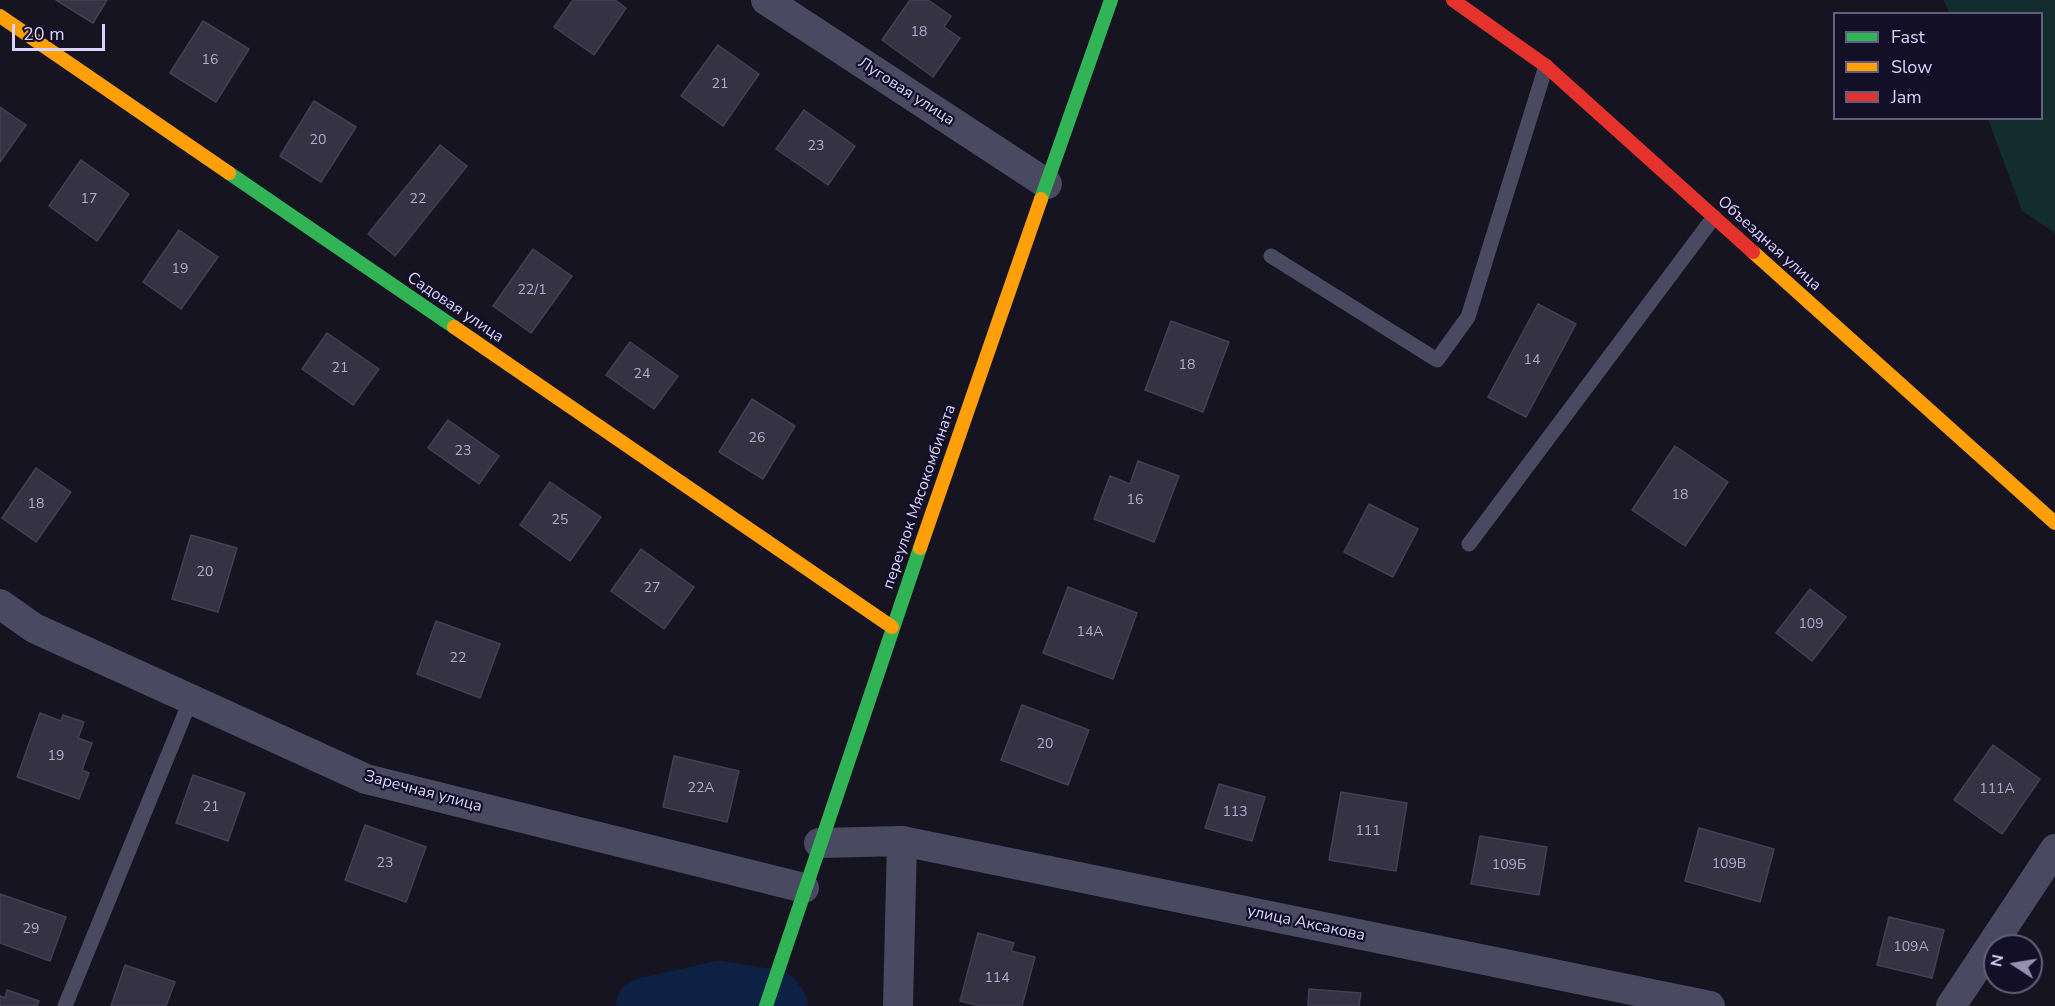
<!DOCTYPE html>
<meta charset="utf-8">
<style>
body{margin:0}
#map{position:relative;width:2055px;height:1006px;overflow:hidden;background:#161421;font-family:"Nunito Sans",sans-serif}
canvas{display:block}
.legend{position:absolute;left:1833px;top:12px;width:210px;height:108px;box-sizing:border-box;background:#130f26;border:2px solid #625e7d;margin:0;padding:8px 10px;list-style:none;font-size:18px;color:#d9d4ff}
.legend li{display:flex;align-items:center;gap:12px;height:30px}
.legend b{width:30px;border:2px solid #625e7d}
.north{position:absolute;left:1983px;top:934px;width:60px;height:60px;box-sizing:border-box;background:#130f26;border:2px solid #625e7d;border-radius:50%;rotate:282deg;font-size:16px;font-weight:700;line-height:24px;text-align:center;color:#d9d4ff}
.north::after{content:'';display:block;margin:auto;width:21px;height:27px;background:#9591b1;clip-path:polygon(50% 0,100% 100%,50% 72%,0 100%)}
.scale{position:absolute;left:12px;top:24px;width:93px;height:27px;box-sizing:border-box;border:3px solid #d9d4ff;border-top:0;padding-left:8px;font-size:18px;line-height:21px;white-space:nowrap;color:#d9d4ff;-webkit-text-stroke:4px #130f26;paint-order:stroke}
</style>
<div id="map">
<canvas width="2055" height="1006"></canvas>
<ul class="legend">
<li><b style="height:8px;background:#30b455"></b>Fast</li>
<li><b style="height:8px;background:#ff9f0a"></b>Slow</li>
<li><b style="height:8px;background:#e5322d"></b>Jam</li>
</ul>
<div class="north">N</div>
<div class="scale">20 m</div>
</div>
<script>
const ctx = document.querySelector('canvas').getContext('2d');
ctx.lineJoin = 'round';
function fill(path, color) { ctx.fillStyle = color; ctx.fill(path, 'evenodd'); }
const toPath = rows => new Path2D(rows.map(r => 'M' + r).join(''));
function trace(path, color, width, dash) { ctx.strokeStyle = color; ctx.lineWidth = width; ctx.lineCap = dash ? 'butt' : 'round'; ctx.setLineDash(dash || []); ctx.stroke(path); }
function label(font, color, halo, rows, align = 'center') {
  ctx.font = font + ' "Nunito Sans",sans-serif'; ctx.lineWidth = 4.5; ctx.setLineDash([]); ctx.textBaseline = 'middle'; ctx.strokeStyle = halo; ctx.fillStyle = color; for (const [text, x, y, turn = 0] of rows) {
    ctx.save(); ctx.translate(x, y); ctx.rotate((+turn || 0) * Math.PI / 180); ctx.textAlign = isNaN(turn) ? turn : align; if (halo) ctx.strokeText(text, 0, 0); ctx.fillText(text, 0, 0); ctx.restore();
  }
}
fill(toPath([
 [1944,0,2055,0,2055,233,2022,211,1988,119,2042,118,2042,14,1949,13]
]), '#132c2d');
trace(toPath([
 [644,1006,719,989,774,998,780,1006]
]), '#0d2144', 56);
const building = toPath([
 [56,0,107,0,93,23,56,0],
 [573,0,615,0,626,8,594,55,554,27,573,0],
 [910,0,928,0,951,16,944,27,960,38,933,77,882,40,910,0],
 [203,21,249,49,216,102,170,73,203,21],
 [718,45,759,74,723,126,681,96,718,45],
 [314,101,356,127,321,182,280,156,314,101],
 [0,107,26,125,0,162,0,107],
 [804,110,855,146,828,185,776,149,804,110],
 [440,145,467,166,395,256,368,234,440,145],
 [81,160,129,194,97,241,49,206,81,160],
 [179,230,218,257,181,309,143,282,179,230],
 [533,249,572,276,531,333,493,306,533,249],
 [1538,304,1576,324,1526,417,1488,397,1538,304],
 [1171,321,1229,342,1203,412,1145,390,1171,321],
 [327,333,379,369,353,405,302,369,327,333],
 [630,342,678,376,654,409,606,375,630,342],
 [752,399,795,426,763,479,719,452,752,399],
 [448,420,499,456,479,484,428,448,448,420],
 [1675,446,1728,482,1685,546,1632,510,1675,446],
 [1138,461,1179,476,1154,542,1094,519,1110,476,1130,484,1138,461],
 [36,468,71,492,36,542,2,518,36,468],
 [550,482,601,517,570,561,520,525,550,482],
 [1369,504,1418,529,1393,577,1344,552,1369,504],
 [191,535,237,548,218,612,172,599,191,535],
 [641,549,694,587,664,629,611,591,641,549],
 [1068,587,1137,613,1113,679,1043,653,1068,587],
 [1810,589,1846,617,1812,661,1776,633,1810,589],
 [436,621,500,644,480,698,417,674,436,621],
 [1022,705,1089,730,1068,785,1001,760,1022,705],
 [40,713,61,721,63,715,84,722,78,738,92,743,82,770,89,773,79,799,17,777,40,713],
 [1993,745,2040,779,2002,834,1954,800,1993,745],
 [674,756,739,771,727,822,663,807,674,756],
 [193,775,245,793,228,841,176,823,193,775],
 [1219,784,1265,797,1252,841,1205,828,1219,784],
 [1341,792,1407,803,1396,871,1329,860,1341,792],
 [365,825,426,847,406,902,345,880,365,825],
 [1699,828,1774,849,1760,902,1685,881,1699,828],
 [1480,836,1547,847,1539,895,1471,884,1480,836],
 [0,894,66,917,50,961,0,943,0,894],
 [1889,917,1944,930,1932,978,1877,965,1889,917],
 [978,933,1014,943,1011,951,1035,957,1022,1006,979,1006,960,1001,978,933],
 [125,965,175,982,166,1006,111,1006,125,965],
 [1309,989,1361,993,1359,1006,1308,1006,1309,989],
 [7,990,39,1001,37,1006,0,1006,0,996,5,998,7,990]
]);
fill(building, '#343243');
trace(building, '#433f54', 1.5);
trace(toPath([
 [1271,256,1437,360,1468,317,1546,66],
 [1469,544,1714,217],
 [65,1006,191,699]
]), '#4a4962', 15);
trace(toPath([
 [766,0,1047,184],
 [0,604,34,628,366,779,804,888],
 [902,841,1710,1006],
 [819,843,902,841,898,1006],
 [1951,1006,2055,849]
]), '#4a4962', 30);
trace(toPath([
 [229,173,454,327],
 [1041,199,1111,0],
 [766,1006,920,548]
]), '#30b455', 14);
trace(toPath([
 [0,16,229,173],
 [1753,252,2055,523],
 [454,327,892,627],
 [920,548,1041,199]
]), '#ff9f0a', 14);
trace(toPath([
 [1453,0,1546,66,1753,252]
]), '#e5322d', 14);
label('14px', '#b0acd0', null, [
 ["18",919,33],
 ["16",210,61],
 ["21",720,85],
 ["20",318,141],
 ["23",816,147],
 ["17",89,200],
 ["22",418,200],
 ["19",180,270],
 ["22/1",532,291],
 ["14",1532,361],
 ["18",1187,366],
 ["21",340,369],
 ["24",642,375],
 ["26",757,439],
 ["23",463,452],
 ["18",1680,496],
 ["16",1135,501],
 ["18",36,505],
 ["25",560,521],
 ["20",205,573],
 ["27",652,589],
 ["109",1811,625],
 ["14А",1090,633],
 ["22",458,659],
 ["20",1045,745],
 ["19",56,757],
 ["22А",701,789],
 ["111А",1997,790],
 ["21",211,808],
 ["113",1235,813],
 ["111",1368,832],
 ["23",385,864],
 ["109В",1729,865],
 ["109Б",1509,866],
 ["29",31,930],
 ["109А",1911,948],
 ["114",997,979]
]);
label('16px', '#d9d4ff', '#130f26', [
 ["Луговая улица",906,92,33],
 ["Объездная улица",1769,244,42],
 ["Садовая улица",455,308,34],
 ["переулок Мясокомбината",920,497,-71],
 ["Заречная улица",423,792,15],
 ["улица Аксакова",1306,924,12]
]);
</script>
